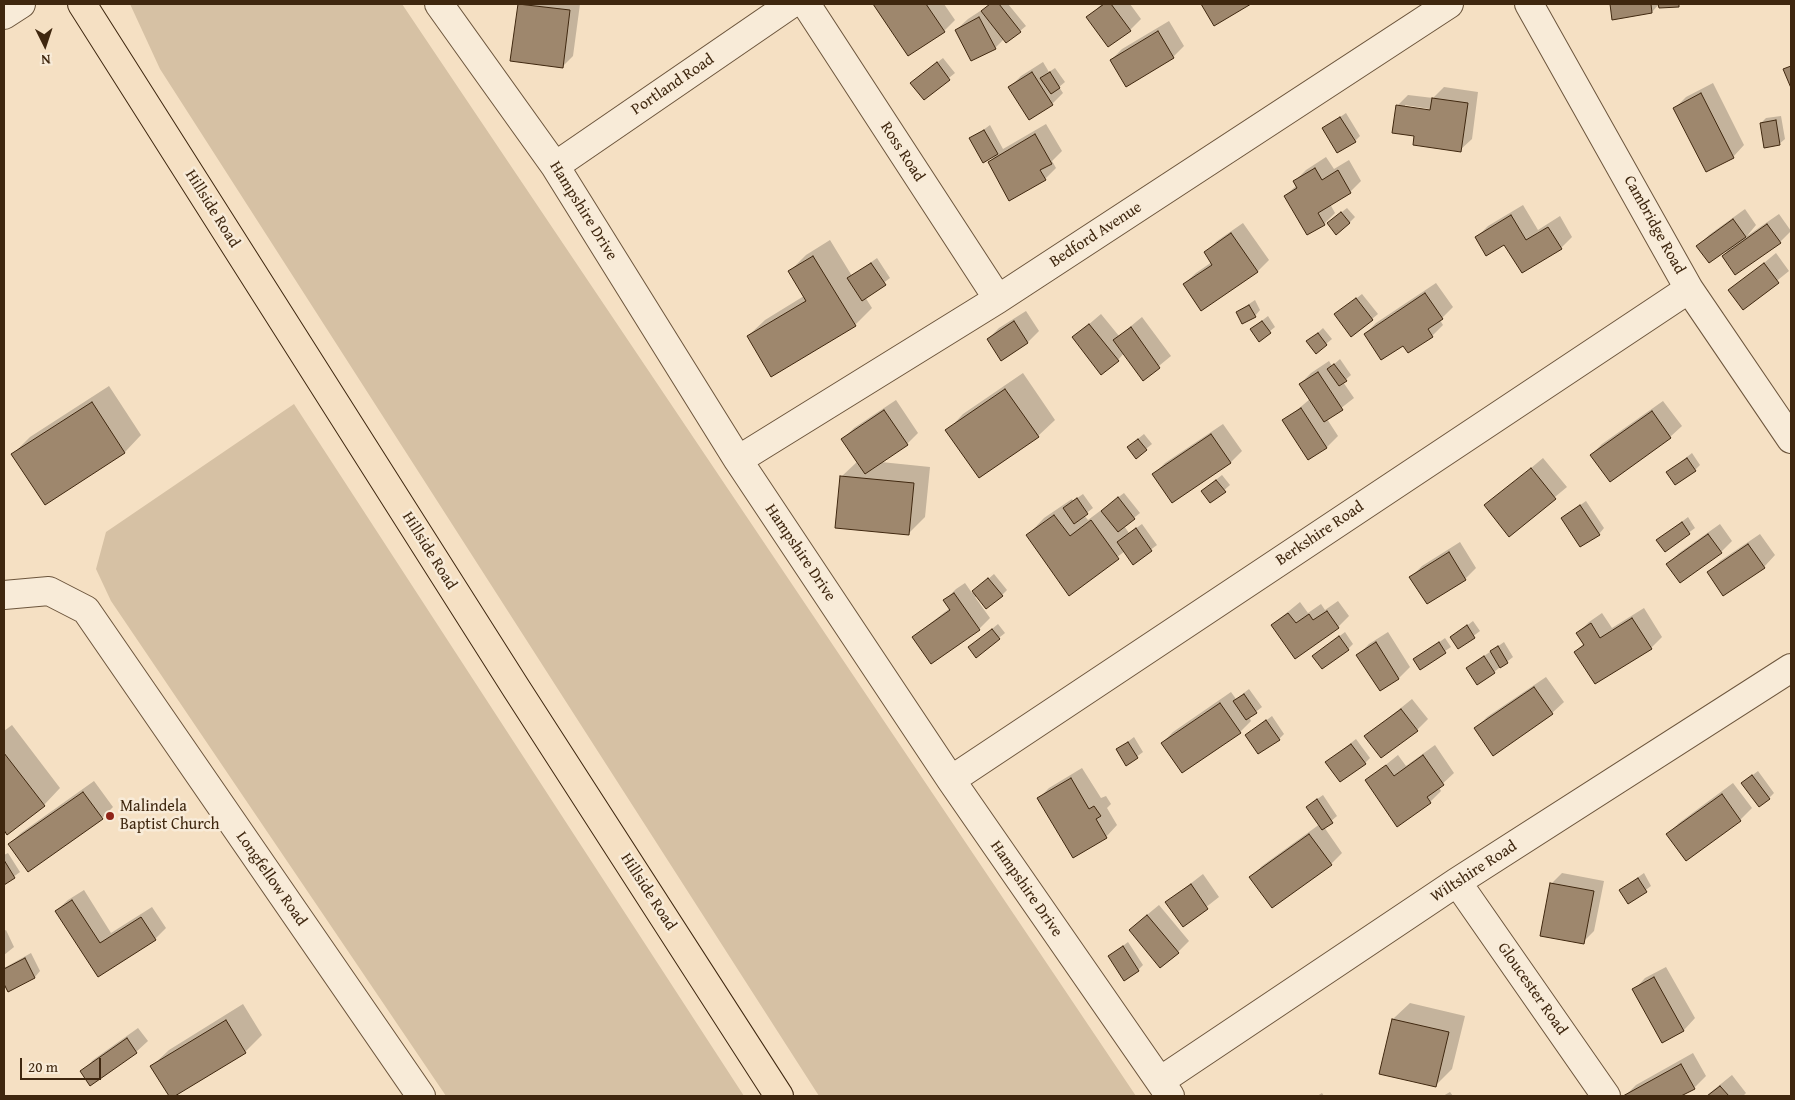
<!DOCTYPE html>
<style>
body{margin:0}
#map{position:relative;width:1795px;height:1100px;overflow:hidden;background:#f5e0c3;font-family:"Gentium Book Plus",serif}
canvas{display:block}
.frame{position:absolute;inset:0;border:5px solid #3f270f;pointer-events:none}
.north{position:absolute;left:20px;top:20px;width:50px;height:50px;-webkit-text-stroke:4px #f8ebd8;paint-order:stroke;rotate:176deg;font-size:14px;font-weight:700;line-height:20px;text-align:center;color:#3f270f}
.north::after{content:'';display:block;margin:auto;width:18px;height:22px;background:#3f270f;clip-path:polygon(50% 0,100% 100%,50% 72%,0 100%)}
.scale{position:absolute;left:20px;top:1058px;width:81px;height:22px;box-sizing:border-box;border:2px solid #3f270f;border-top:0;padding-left:6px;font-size:15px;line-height:18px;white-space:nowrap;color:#3f270f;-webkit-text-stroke:4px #f8ebd8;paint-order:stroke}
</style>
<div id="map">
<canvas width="1795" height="1100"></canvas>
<div class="frame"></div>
<div class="north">N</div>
<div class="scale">20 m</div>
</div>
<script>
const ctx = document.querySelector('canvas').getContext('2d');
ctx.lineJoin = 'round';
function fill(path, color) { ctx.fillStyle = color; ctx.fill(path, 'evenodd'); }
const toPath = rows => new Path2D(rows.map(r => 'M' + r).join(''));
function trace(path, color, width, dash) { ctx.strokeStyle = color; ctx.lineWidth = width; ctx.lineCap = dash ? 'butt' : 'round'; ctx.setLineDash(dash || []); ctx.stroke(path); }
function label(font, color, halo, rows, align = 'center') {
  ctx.font = font + ' "Gentium Book Plus",serif'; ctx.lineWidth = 5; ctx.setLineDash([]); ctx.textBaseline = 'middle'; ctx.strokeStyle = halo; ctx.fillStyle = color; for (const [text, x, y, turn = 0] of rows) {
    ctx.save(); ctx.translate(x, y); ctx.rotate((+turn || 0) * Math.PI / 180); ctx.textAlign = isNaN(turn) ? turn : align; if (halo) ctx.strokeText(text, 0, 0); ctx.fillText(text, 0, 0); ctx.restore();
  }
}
fill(toPath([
 [130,4,402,4,1136,1096,819,1096,160,69],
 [294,404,744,1096,446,1096,111,601,96,569,106,532]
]), '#d6c1a4');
fill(toPath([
 [519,4,580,4,573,56,562,67,511,60],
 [875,4,944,4,955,20,944,31,909,55],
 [991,4,1008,4,1026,26,1020,31,1004,39,995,48,956,30,968,19],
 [1102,4,1130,4,1141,19,1130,30,1088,17],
 [1611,4,1680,4,1659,4,1652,12,1613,18],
 [1169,21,1184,46,1173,57,1111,60,1122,49],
 [943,58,955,73,924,98,917,78],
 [1043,62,1049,72,1055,68,1065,82,1059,87,1063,93,1052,104,1010,87,1021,76],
 [1713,83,1744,145,1733,157,1675,108,1686,97],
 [1444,87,1478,92,1472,139,1460,150,1415,134,1397,106,1408,95,1433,98],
 [1405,105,1436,110,1436,112,1405,108],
 [1346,113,1360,136,1355,141,1324,128],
 [1781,116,1785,139,1779,144,1761,123,1766,118],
 [1046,124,1062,151,1052,161,1056,168,1045,179,989,162,996,155,971,139,990,125,1003,149],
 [1326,157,1334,169,1349,160,1361,181,1350,192,1330,204,1335,213,1324,224,1285,196,1297,185,1295,181,1306,170],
 [1523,205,1538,230,1560,216,1572,237,1561,248,1505,243,1477,237,1488,226],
 [1347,208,1355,217,1349,223,1334,218],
 [1745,209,1756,225,1747,236,1779,214,1791,231,1780,242,1723,256,1732,245,1698,246,1709,235],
 [1243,223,1269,260,1258,271,1202,309,1184,284,1196,273,1212,262,1206,252,1217,241],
 [830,240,852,276,877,258,890,278,865,297,872,308,855,325,748,336,765,320,804,296,789,272,806,255],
 [1776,253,1789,271,1743,308,1730,291],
 [1436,283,1453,307,1440,320,1443,325,1432,336,1403,344,1365,334,1376,323],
 [1362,294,1378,314,1372,319,1336,314],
 [1255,300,1260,310,1255,316,1237,312],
 [1026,311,1039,331,1028,342,1002,359,988,339,999,328],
 [1101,314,1119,336,1142,317,1171,356,1143,379,1124,353,1118,360,1074,337],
 [1268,316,1275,327,1259,340,1251,329],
 [1323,328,1332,339,1316,352,1308,342],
 [1340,359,1351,375,1343,382,1354,398,1327,419,1338,436,1327,447,1308,459,1284,421,1310,399,1300,384,1311,373,1329,361,1332,366],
 [1023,373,1055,420,1038,436,947,431,963,414],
 [109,386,141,435,125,452,45,503,13,454,30,437],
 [896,400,918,433,907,444,881,462,930,467,925,517,908,534,841,477,858,461,843,439,854,428],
 [1663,401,1682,426,1670,437,1610,481,1591,455,1602,444],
 [1223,424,1242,451,1231,462,1154,474,1165,463],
 [1144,434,1152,444,1136,457,1134,442],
 [1692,453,1700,465,1695,470,1668,472],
 [1543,458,1567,487,1509,535,1486,506],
 [1222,475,1230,485,1211,502,1208,486],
 [1124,493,1140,513,1124,526,1129,533,1142,524,1157,545,1133,563,1125,551,1069,594,1028,535,1044,518,1072,499,1073,501,1083,494,1093,508,1084,515,1088,520],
 [1586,501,1604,528,1599,534,1562,518],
 [1688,517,1695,528,1665,550,1658,540],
 [1720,524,1732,541,1721,552,1668,564,1679,553],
 [1760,534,1775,555,1764,567,1709,572,1720,561],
 [1460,542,1476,568,1465,579,1411,577,1422,566],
 [994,574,1007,590,1002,595,975,597,990,618,979,629,931,662,913,637,950,608,945,600,956,589,965,583,972,593],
 [1338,601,1349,616,1338,627,1272,625,1300,602,1308,613,1321,604,1325,610],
 [1644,608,1662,637,1651,648,1576,652,1584,643,1578,633,1589,622,1602,613,1612,628],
 [1473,621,1480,631,1459,647,1452,637],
 [998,624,1005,633,976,656,970,647],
 [1345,632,1353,644,1348,649,1313,656],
 [1388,632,1410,667,1399,678,1380,690,1358,655,1369,644],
 [1445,638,1451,647,1420,668,1415,660],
 [1504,642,1513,657,1494,672,1467,668],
 [1546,677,1564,702,1552,713,1476,728,1487,717],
 [1249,689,1262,707,1249,717,1251,721,1240,732,1162,743,1173,732,1231,692,1236,699],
 [1412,699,1428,719,1417,730,1366,736],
 [1272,716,1284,734,1279,739,1247,735],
 [12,725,60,788,44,805,7,833,4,828,4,731],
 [1134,737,1143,752,1127,764,1117,750],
 [1356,739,1370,758,1365,763,1327,762],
 [1435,745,1454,773,1439,787,1441,791,1430,802,1367,780,1398,755,1406,766],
 [1082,768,1101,798,1106,796,1111,804,1107,808,1117,825,1106,837,1038,799,1049,788],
 [1758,771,1774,793,1769,798,1742,783],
 [94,781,113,807,102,818,9,844,21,833],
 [1733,783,1752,808,1740,820,1686,859,1668,834,1679,823],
 [1323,795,1337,816,1324,827,1342,853,1331,864,1251,877,1262,866,1320,824,1313,802],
 [8,853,20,872,4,884,4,855],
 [1562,873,1604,881,1594,931,1583,942,1551,884],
 [1644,873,1651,886,1628,903,1620,890],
 [1203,874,1219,897,1183,925,1167,902],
 [84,890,111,933,152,907,166,928,155,939,98,975,56,911,68,900],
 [1159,905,1189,941,1178,952,1142,919],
 [6,930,14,947,4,955,4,931],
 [1128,942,1143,965,1138,970,1110,956],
 [31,953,40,971,35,977,8,990,4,981,4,968],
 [1666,967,1695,1018,1684,1030,1662,1041,1634,990,1645,978],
 [1410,1003,1465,1016,1452,1069,1435,1086,1381,1073,1393,1019],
 [243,1004,262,1035,245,1052,171,1096,152,1066,169,1050],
 [138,1028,148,1041,136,1052,82,1072,93,1060],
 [1693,1053,1706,1076,1694,1088,1679,1096,1625,1096,1636,1085],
 [1732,1075,1746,1093,1743,1096,1706,1096],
 [1450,1092,1453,1096,1443,1096],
 [1322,1093,1324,1096,1317,1096]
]), '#0003');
const building = toPath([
 [518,4,570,10,563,68,510,61,518,4],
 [873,4,926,4,945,32,908,56,873,4],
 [990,4,999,4,1021,32,1006,43,981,11,990,4],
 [1104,4,1111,4,1131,31,1108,47,1086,17,1104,4],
 [1201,4,1251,4,1214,26,1201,4],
 [1610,4,1651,4,1652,13,1612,20,1610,4],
 [1658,4,1679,4,1679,7,1659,8,1658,4],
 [979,17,996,49,971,61,955,30,979,17],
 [1158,31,1174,58,1126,87,1110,60,1158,31],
 [937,62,950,80,924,100,910,83,937,62],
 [1791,66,1791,88,1783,69,1791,66],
 [1032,72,1053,105,1029,120,1008,87,1032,72],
 [1050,72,1060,88,1051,94,1040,78,1050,72],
 [1701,93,1734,158,1706,172,1673,108,1701,93],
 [1432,98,1468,103,1461,152,1413,145,1414,136,1392,133,1396,105,1430,110,1432,98],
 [1340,117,1356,142,1337,153,1322,128,1340,117],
 [1776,120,1780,145,1764,148,1760,123,1776,120],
 [984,130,998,154,983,163,969,138,984,130],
 [1035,134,1052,164,1040,170,1046,180,1009,201,988,162,1035,134],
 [1315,168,1322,180,1338,170,1351,193,1318,213,1325,225,1307,235,1284,196,1297,188,1293,181,1315,168],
 [1341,212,1350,223,1336,235,1327,223,1341,212],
 [1511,215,1526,240,1548,227,1562,249,1522,273,1504,245,1486,256,1475,237,1511,215],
 [1733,219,1746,237,1709,263,1696,246,1733,219],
 [1767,224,1781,243,1735,275,1722,256,1767,224],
 [1231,233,1258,272,1201,311,1183,284,1212,265,1204,252,1231,233],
 [813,256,856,326,771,377,747,336,806,301,788,271,813,256],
 [871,263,886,285,862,301,847,278,871,263],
 [1764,263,1779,283,1743,310,1728,290,1764,263],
 [1425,293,1443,319,1428,329,1433,337,1408,353,1403,346,1381,360,1364,334,1425,293],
 [1356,298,1373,320,1351,337,1334,314,1356,298],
 [1249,305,1256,317,1242,324,1236,312,1249,305],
 [1014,321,1028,343,1001,361,987,339,1014,321],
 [1262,321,1271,333,1259,342,1250,329,1262,321],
 [1089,324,1119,361,1101,375,1072,337,1089,324],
 [1131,327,1160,368,1143,381,1113,340,1131,327],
 [1318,333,1327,345,1316,354,1306,341,1318,333],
 [1334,364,1347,381,1339,386,1327,369,1334,364],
 [1318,372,1343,410,1324,422,1299,384,1318,372],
 [1005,389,1039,437,979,478,945,430,1005,389],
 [92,402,125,453,45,505,11,454,92,402],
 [1301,408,1327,448,1308,460,1282,420,1301,408],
 [884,410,908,445,865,474,841,439,884,410],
 [1652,411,1671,438,1610,482,1590,455,1652,411],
 [1211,434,1231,463,1172,503,1152,474,1211,434],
 [1138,439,1147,450,1136,459,1127,447,1138,439],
 [1687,458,1696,471,1675,485,1666,472,1687,458],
 [1531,468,1556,499,1509,537,1484,505,1531,468],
 [840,476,914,483,909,535,835,528,840,476],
 [1216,480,1226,492,1210,503,1201,491,1216,480],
 [1118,497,1135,519,1118,532,1101,511,1118,497],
 [1077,498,1088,514,1074,524,1063,508,1077,498],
 [1580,505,1600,535,1580,547,1561,518,1580,505],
 [1054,515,1070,536,1091,520,1119,559,1069,596,1026,535,1054,515],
 [1682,522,1690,534,1665,552,1656,540,1682,522],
 [1136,528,1152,551,1133,565,1117,542,1136,528],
 [1708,534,1722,553,1680,583,1666,564,1708,534],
 [1748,544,1765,568,1723,596,1707,572,1748,544],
 [1449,552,1466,580,1427,604,1409,577,1449,552],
 [988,578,1003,596,986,609,972,591,988,578],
 [954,593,980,630,931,664,912,637,950,610,943,600,954,593],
 [1327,611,1339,628,1295,659,1271,625,1288,613,1296,623,1309,614,1313,620,1327,611],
 [1632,618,1652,649,1595,684,1574,652,1584,645,1576,633,1591,623,1600,638,1632,618],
 [1467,625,1475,638,1458,649,1450,637,1467,625],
 [992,629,1000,639,976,658,968,647,992,629],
 [1339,636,1349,650,1322,669,1312,656,1339,636],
 [1376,642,1399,679,1380,691,1356,655,1376,642],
 [1439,642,1446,653,1420,670,1413,659,1439,642],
 [1498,646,1508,663,1500,668,1490,651,1498,646],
 [1484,656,1495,673,1477,685,1466,668,1484,656],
 [1534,687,1553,714,1493,756,1474,728,1534,687],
 [1244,694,1257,713,1246,720,1233,701,1244,694],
 [1220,703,1241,733,1182,773,1161,743,1220,703],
 [1401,709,1418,731,1381,758,1364,736,1401,709],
 [1266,720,1280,740,1258,754,1245,735,1266,720],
 [1128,742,1138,758,1126,766,1116,749,1128,742],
 [1351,744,1366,764,1340,782,1325,762,1351,744],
 [4,753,45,806,7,835,4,830,4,753],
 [1423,755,1444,785,1427,797,1431,803,1397,827,1365,780,1386,765,1394,776,1423,755],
 [1752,775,1770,799,1759,807,1741,783,1752,775],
 [1071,778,1089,809,1094,806,1101,816,1096,819,1107,838,1073,858,1037,798,1071,778],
 [83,792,103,819,28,872,8,844,83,792],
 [1722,794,1741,821,1686,861,1666,834,1722,794],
 [1317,799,1333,823,1322,830,1306,807,1317,799],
 [1309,834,1332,865,1272,908,1249,877,1309,834],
 [4,860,15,878,4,885,4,860],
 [1638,878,1647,892,1628,904,1619,890,1638,878],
 [1550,883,1594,891,1584,944,1540,936,1550,883],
 [1191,884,1208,909,1183,927,1165,902,1191,884],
 [72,900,100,943,141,917,156,940,98,977,55,911,72,900],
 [1147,915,1179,953,1160,968,1129,930,1147,915],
 [1123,946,1139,971,1124,981,1108,956,1123,946],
 [25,958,35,978,8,992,4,984,4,969,25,958],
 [1654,977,1684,1031,1662,1043,1632,989,1654,977],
 [1392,1019,1449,1032,1436,1087,1379,1074,1392,1019],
 [226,1020,246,1053,175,1096,169,1096,150,1066,226,1020],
 [127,1038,137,1053,90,1086,80,1071,127,1038],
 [1681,1064,1695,1089,1681,1096,1623,1096,1681,1064],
 [1720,1086,1729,1096,1707,1096,1720,1086]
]);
fill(building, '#9e876d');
trace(building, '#3f270f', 1);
const minor = toPath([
 [439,4,555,166,738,460,951,780,1170,1096],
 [806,4,998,299],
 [1529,4,1689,289,1791,439],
 [4,15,21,4],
 [555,166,791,4],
 [738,460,998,299,1449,4],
 [4,595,49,591,86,610,421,1096],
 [951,780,1689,289],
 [1457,882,1606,1096],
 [1160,1081,1457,882,1791,668]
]);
const major = toPath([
 [82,4,516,688,779,1096]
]);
trace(minor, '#6c553c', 30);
trace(major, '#3f270f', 30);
trace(minor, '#f8ebd8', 28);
trace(major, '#f5e0c3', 28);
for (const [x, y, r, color] of [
 [110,816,5,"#8f2418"]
]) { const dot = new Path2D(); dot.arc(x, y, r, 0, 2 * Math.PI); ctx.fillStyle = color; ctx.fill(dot); trace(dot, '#f8ebd8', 2); }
label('16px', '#3f270f', '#f8ebd8', [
 ["Portland Road",673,85,-34],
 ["Ross Road",902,152,57],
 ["Hillside Road",212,209,58],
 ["Hampshire Drive",583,211,58],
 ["Cambridge Road",1654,225,61],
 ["Bedford Avenue",1096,235,-33],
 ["Berkshire Road",1320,534,-34],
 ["Hillside Road",429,551,58],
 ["Hampshire Drive",800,553,56],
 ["Wiltshire Road",1474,872,-33],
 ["Longfellow Road",271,879,55],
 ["Hampshire Drive",1026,889,55],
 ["Hillside Road",648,892,57],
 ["Gloucester Road",1532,989,55]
]);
label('16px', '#3f270f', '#f8ebd8', [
 ["Malindela",120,807],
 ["Baptist Church",120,825]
], 'left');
</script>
